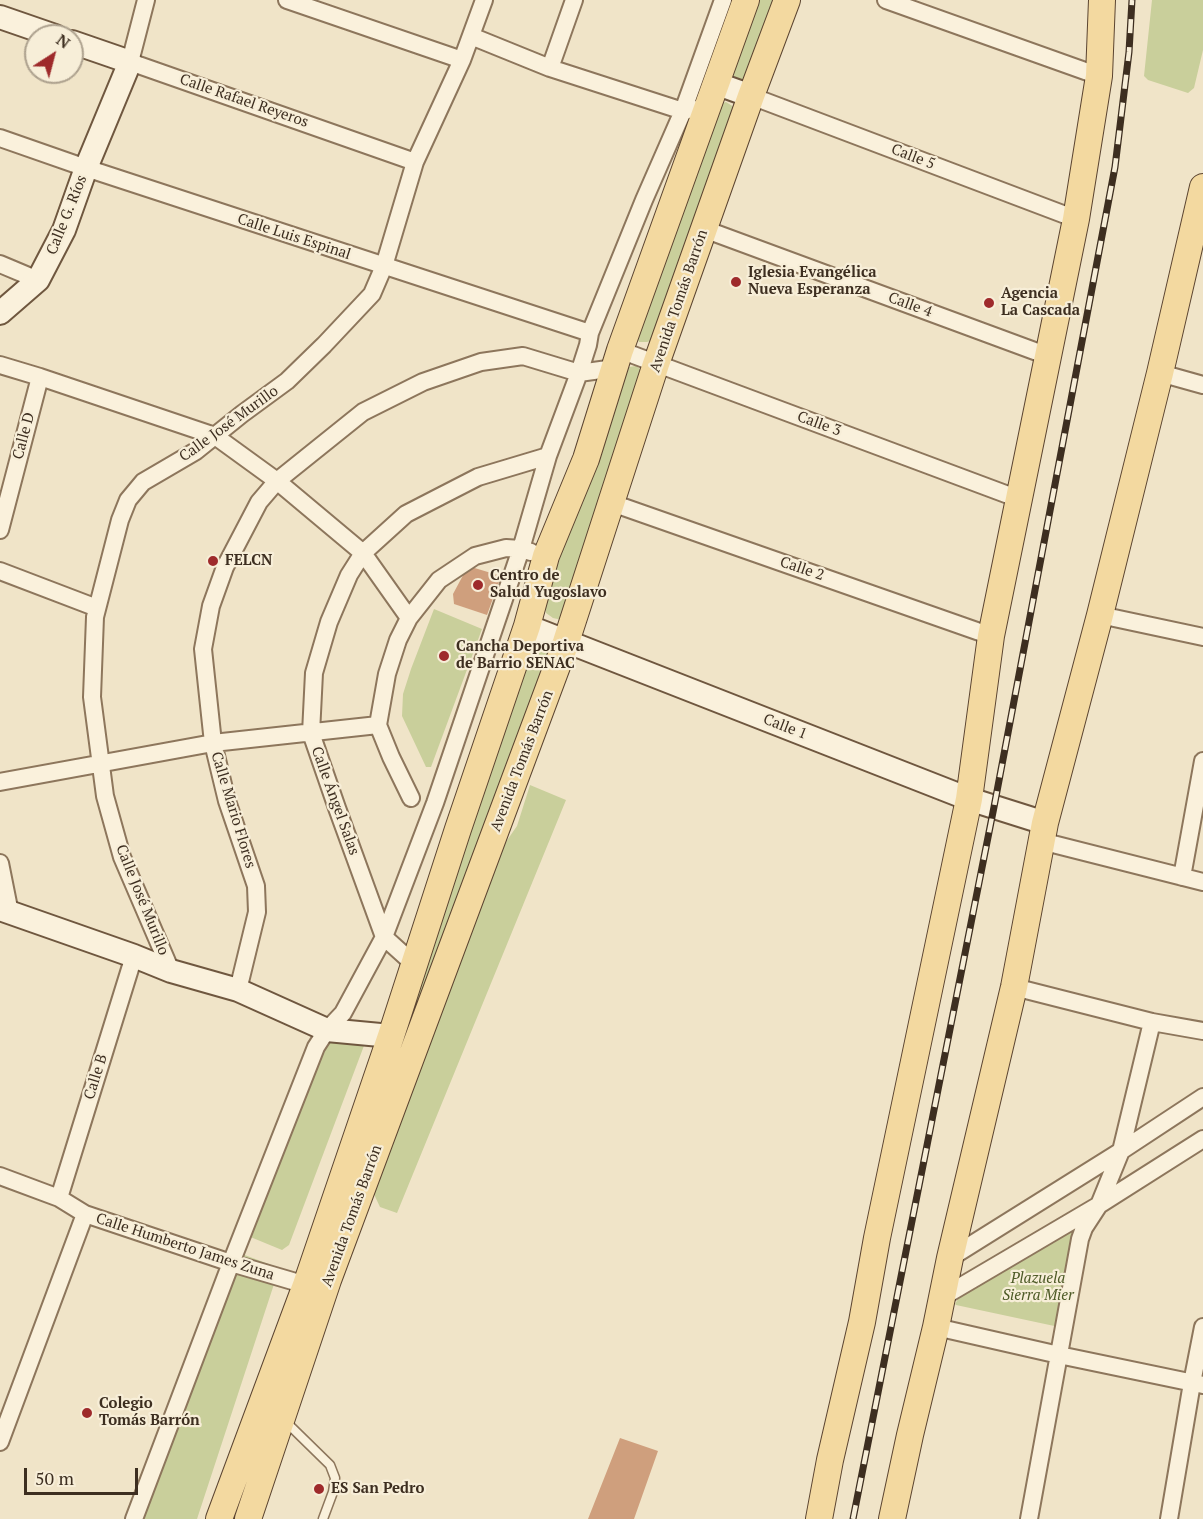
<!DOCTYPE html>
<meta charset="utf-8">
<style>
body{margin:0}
#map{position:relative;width:1203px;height:1519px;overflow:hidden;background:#f0e4c8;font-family:"PT Serif",serif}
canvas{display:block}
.north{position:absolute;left:24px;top:24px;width:60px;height:60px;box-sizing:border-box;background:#f7eed8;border:2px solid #ada18e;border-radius:50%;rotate:36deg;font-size:16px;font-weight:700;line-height:24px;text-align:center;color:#3d2e20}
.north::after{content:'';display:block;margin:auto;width:21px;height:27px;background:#9e2a2b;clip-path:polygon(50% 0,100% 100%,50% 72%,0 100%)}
.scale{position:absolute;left:24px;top:1468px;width:114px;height:27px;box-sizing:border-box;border:3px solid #3d2e20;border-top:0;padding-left:8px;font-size:18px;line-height:21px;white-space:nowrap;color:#3d2e20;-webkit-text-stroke:4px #f7eed8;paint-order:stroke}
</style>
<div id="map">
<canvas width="1203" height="1519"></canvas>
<div class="north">N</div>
<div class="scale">50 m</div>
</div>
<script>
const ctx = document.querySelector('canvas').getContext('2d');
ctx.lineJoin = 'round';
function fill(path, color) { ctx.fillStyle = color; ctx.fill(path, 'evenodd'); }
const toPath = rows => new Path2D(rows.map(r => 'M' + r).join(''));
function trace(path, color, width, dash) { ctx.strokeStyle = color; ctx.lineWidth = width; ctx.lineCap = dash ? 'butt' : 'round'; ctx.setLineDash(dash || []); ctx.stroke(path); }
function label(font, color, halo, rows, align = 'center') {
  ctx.font = font + ' "PT Serif",serif'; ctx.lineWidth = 4.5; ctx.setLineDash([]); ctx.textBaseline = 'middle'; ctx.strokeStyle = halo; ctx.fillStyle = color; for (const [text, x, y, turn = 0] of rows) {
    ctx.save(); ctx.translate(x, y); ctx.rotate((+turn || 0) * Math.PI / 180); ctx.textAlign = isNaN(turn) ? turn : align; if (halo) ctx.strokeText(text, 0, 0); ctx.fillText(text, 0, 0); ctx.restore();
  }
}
fill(toPath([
 [755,0,778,0,745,81,738,80,733,75,732,70],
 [1152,0,1203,0,1203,50,1194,88,1188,93,1148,80,1144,76],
 [726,102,737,109,655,340,647,342,639,342,635,334,719,104],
 [636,366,643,371,562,620,553,618,546,613,545,602,623,371,629,367],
 [434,609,482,629,431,767,426,767,402,716,403,694,411,669],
 [538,648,545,649,550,652,413,1020,406,1019,529,654],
 [530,785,566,800,397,1213,380,1207,372,1190,501,849,517,826],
 [318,1034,365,1043,289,1245,282,1250,248,1236],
 [1077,1221,1059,1327,956,1305,955,1304,958,1299],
 [242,1254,274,1266,277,1275,197,1519,141,1519]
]), '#c9cf9b');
fill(toPath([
 [468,566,501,576,487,615,454,604,453,594],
 [620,1438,658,1451,634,1519,588,1519]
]), '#cf9f7d');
const lane = toPath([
 [284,1420,330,1465,335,1478,333,1492,323,1519]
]);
const street = toPath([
 [146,0,130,62,415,162],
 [287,0,462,60],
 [886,0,1099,76],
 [471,36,550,68,683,111,694,109],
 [550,68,574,0],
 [751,96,1076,219],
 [0,138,86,168,590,333],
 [704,229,1048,356],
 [0,264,38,280],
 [620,350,1019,499],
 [0,365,40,377,215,436,277,481,363,553,409,618],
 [1160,373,1203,385],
 [612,503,991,636],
 [0,530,40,377],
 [0,571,97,608],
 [1100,615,1203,637],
 [0,782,213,743,378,725],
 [411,798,391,757,378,725,387,674,398,640,409,618,439,580,475,556,506,548,521,549,531,552],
 [1041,841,1203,882],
 [0,863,10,913],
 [1182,877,1203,761],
 [415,965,384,937,337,808,311,733,314,673,329,622,349,575,363,553,406,514,441,496,478,477,548,456],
 [171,971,122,857,105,796,92,697,95,617,120,520,128,500,143,482,196,451,242,414,287,381,324,345,372,294,384,266,415,162,462,60,484,0],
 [1014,987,1152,1022,1203,1031],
 [238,990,257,912,256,886,227,801,213,743,203,649,211,606,225,567,259,502,277,481,363,412,423,382,481,362,523,356,579,373,615,368],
 [0,1176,59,1198,85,1214,231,1263,306,1285],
 [59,1198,134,956],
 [950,1258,1121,1151,1203,1097],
 [941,1298,1099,1205,1203,1139],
 [936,1327,1059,1355,1203,1385],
 [0,1442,85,1214],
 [134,1519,231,1263,316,1047,327,1030,343,1013,384,937,435,803,521,549,548,456,579,373,588,345,590,333,644,200,683,111,723,0],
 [1029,1519,1080,1239,1084,1228,1099,1205,1121,1151,1152,1022],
 [1169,1519,1192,1383,1203,1327]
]);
const secondary = toPath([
 [0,17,55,36],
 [715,83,751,96],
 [0,313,38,280,64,230,86,168,130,62,72,42],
 [527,626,969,799,1045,823],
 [0,909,134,956,171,971,238,990,327,1030,391,1036]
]);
const primary = toPath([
 [219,1519,306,1285,391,1036,458,829,527,626,546,556,586,459,620,350,746,0],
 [248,1519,328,1280,566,642,656,364,751,96,787,0],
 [819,1519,830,1460,862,1322,877,1238,969,799,991,636,1076,219,1099,76,1102,0],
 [892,1519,910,1435,936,1327,950,1258,1014,987,1045,823,1100,615,1160,373,1203,187]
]);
trace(lane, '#8d765c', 11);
trace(street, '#8d765c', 20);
trace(secondary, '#6f573f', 26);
trace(primary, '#5b4430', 28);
trace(lane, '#faf1dc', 8);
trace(street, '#faf1dc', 16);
trace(secondary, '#faf1dc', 22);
trace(primary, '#f3d9a0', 26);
const rail = toPath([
 [853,1519,994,807,1115,167,1129,52,1132,0]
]);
trace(rail, '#3d2e20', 7);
trace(rail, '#f7eed8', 4.5, [14]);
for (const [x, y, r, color] of [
 [736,282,6,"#9e2a2b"],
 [989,303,6,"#9e2a2b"],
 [213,561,6,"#9e2a2b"],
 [478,585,6,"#9e2a2b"],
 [444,656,6,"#9e2a2b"],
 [87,1413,6,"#9e2a2b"],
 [319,1489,6,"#9e2a2b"]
]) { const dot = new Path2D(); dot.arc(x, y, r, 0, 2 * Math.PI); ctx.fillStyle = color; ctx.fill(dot); trace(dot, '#f7eed8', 2); }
label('15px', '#3d2e20', '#f7eed8', [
 ["Calle Rafael Reyeros",244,101,19],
 ["Calle 5",913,157,21],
 ["Calle G. Ríos",67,215,-68],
 ["Calle Luis Espinal",294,237,18],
 ["Avenida Tomás Barrón",679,301,-71],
 ["Calle 4",910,305,20],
 ["Calle José Murillo",229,424,-36],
 ["Calle 3",819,424,20],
 ["Calle D",24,436,-75],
 ["Calle 2",802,569,19],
 ["Calle 1",785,727,21],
 ["Avenida Tomás Barrón",522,761,-69],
 ["Calle Ángel Salas",335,801,70],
 ["Calle Mario Flores",233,810,73],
 ["Calle José Murillo",142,900,68],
 ["Calle B",96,1077,-73],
 ["Avenida Tomás Barrón",352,1216,-70],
 ["Calle Humberto James Zuna",185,1247,18]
]);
label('bold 15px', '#3d2e20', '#f7eed8', [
 ["Iglesia Evangélica",748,273],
 ["Nueva Esperanza",748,290],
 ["Agencia",1001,294],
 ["La Cascada",1001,311],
 ["FELCN",225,561],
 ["Centro de",490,576],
 ["Salud Yugoslavo",490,593],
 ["Cancha Deportiva",456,647],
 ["de Barrio SENAC",456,664],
 ["Colegio",99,1404],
 ["Tomás Barrón",99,1421],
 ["ES San Pedro",331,1489]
], 'left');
label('italic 15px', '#4d5a26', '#f7eed8', [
 ["Plazuela",1038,1279],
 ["Sierra Mier",1038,1296]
]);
</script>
